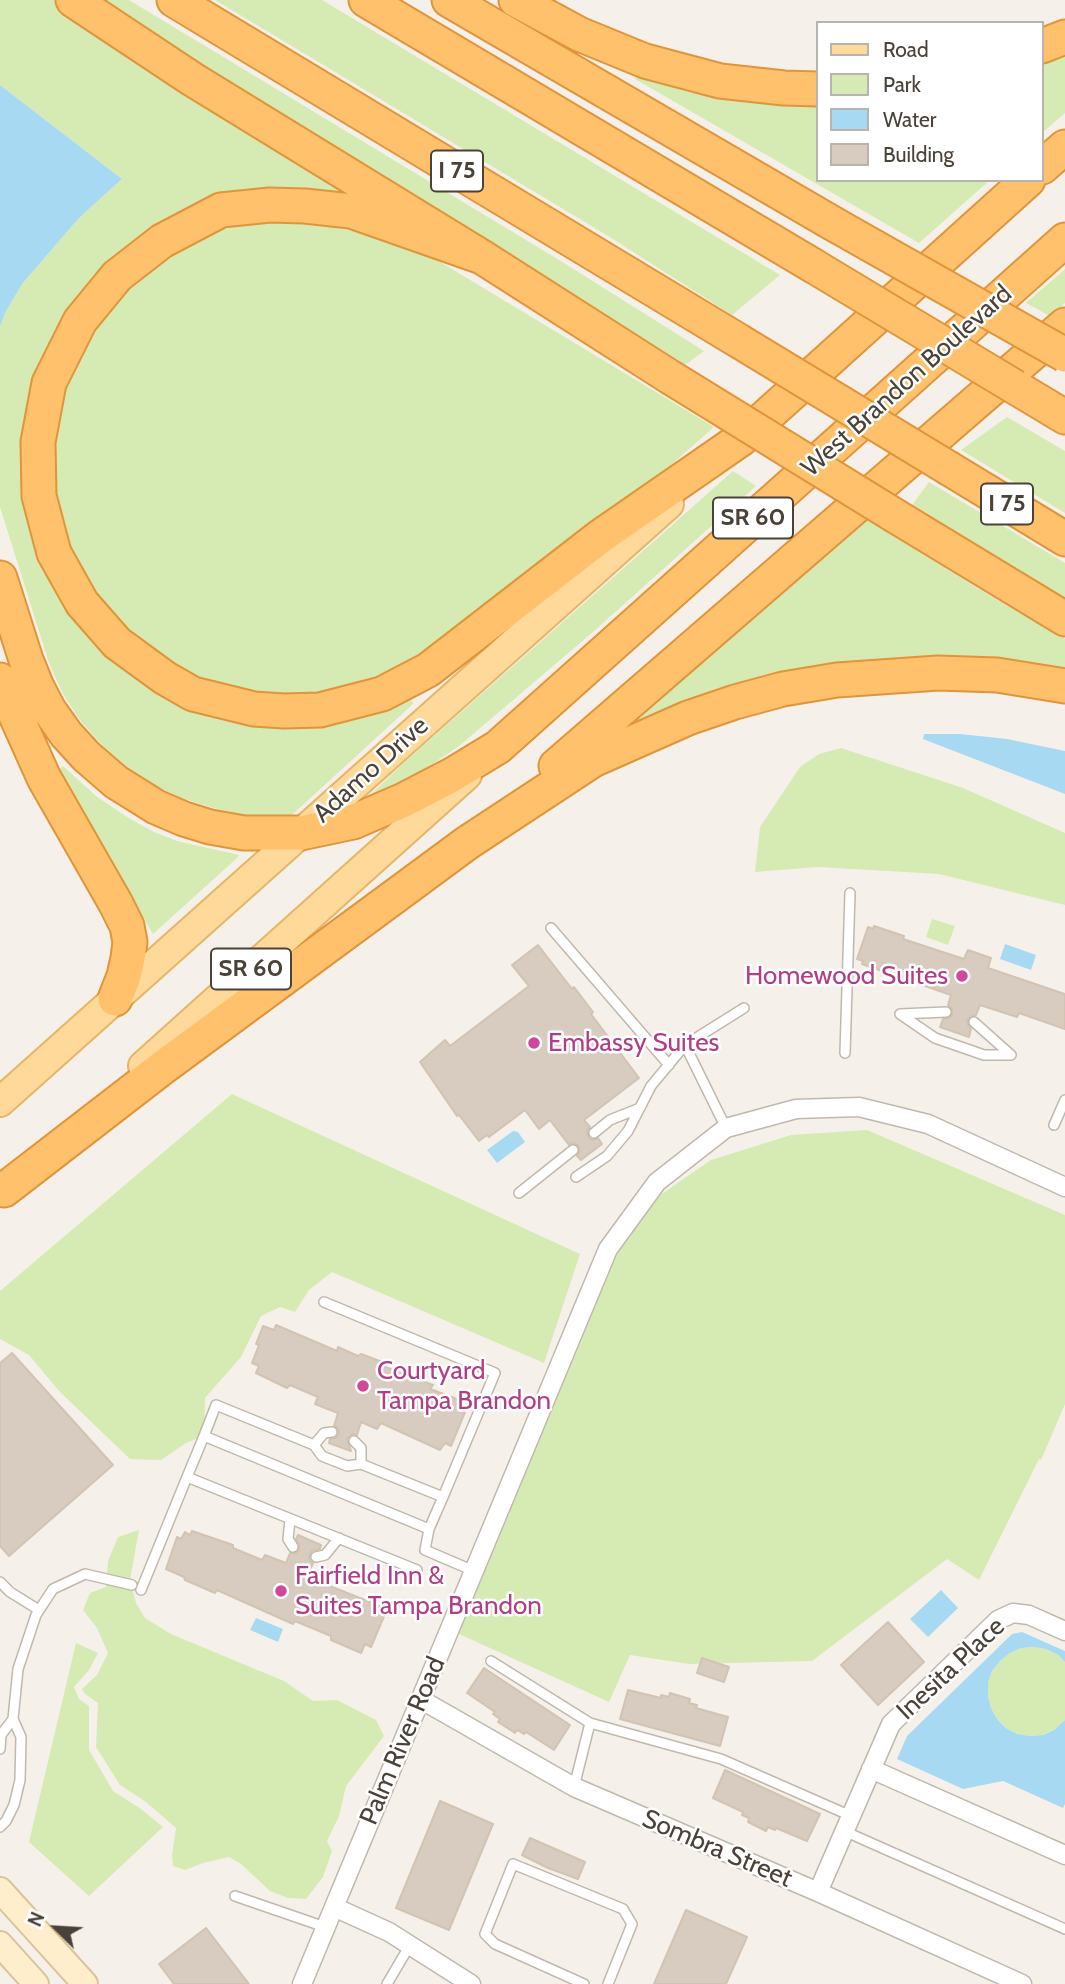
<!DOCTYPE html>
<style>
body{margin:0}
#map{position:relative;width:1065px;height:1984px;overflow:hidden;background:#f5f1ea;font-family:Cabin,sans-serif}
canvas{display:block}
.legend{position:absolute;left:816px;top:21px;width:228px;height:161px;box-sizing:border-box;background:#fff;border:2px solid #b7b3af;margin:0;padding:9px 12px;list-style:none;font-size:21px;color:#4a4138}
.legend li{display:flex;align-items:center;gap:14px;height:35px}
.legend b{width:35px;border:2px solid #b7b3af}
.north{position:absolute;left:21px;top:1893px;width:70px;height:70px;-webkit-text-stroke:5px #fff;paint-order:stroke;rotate:294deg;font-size:19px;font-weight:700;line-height:28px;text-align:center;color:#4a4138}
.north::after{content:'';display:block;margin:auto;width:24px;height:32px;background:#4a4138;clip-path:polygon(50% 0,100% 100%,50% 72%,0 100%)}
</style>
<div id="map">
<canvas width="1065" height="1984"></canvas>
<ul class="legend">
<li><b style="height:9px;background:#ffd99a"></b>Road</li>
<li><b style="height:19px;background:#d6eab3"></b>Park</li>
<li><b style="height:19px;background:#a7daf2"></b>Water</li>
<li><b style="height:19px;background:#d7ccbf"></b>Building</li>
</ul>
<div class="north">N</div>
</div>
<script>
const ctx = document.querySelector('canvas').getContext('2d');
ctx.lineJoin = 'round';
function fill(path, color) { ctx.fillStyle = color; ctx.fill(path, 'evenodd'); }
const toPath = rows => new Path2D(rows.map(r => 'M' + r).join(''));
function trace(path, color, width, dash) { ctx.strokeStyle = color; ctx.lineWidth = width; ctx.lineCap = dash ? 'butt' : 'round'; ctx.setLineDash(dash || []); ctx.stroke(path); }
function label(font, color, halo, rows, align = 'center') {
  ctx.font = font + ' Cabin,sans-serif'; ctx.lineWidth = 5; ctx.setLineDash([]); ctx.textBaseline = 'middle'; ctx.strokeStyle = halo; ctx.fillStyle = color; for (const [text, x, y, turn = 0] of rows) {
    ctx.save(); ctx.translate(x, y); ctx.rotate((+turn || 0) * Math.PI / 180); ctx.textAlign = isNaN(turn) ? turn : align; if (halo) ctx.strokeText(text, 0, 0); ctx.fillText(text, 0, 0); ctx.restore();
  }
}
fill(toPath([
 [0,0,57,0,378,202,210,207,42,369,49,564,194,701,408,689,413,704,293,814,286,816,249,816,227,812,181,798,150,783,125,766,100,743,80,720,63,694,49,663,0,507,0,327,5,313,22,284,79,218,122,179,0,85],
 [98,0,129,0,564,263,704,351,685,365,439,213,302,134],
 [215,0,322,0,780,275,732,315,608,236],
 [1065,52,1065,113,1042,133,1042,61],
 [638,72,818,102,818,180,990,180,919,243,635,79],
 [239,220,329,221,383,236,432,257,714,427,662,473,465,632,387,684,336,698,231,694,137,650,77,576,47,488,66,362,151,258],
 [1065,269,1065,303,1050,316,1026,303],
 [1007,417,1065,451,1065,513,961,450],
 [733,471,756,486,593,632,459,746,422,771,394,787,367,798,405,762],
 [929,482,1065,563,1065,600,912,505],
 [862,517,992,597,1065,639,1065,673,979,663,626,734,622,726],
 [841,748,963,788,1065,833,1065,905,939,874,818,867,755,872,760,827,800,767,819,754],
 [63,766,96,796,127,817,154,832,177,841,239,855,237,858,153,934,57,771],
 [932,919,955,926,948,945,926,937],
 [232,1094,580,1254,544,1363,332,1272,309,1290,295,1312,280,1307,261,1316,241,1357,205,1398,204,1436,186,1443,161,1460,130,1459,59,1391,29,1355,0,1339,0,1291],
 [867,1130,1065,1215,1065,1404,1041,1460,1039,1459,979,1580,947,1559,812,1661,689,1664,630,1655,609,1702,459,1634,617,1254,659,1196,711,1160,791,1135],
 [139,1530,130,1580,136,1603,145,1618,171,1634,284,1681,313,1701,337,1700,376,1720,384,1736,346,1786,339,1816,327,1841,332,1851,323,1877,306,1899,288,1898,270,1891,241,1864,229,1857,203,1863,185,1870,173,1866,172,1855,176,1828,146,1802,120,1785,96,1747,98,1703,85,1694,82,1689,97,1675,108,1653,97,1628,83,1610,90,1593,106,1587,108,1561,118,1537],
 [76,1643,98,1653,89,1670,74,1687,79,1699,89,1706,89,1750,113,1791,141,1809,163,1827,89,1896,29,1842],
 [1034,1647,1046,1649,1058,1655,1065,1662,1065,1720,1054,1730,1042,1735,1030,1736,1017,1734,1006,1728,997,1719,991,1708,988,1696,988,1683,992,1671,1000,1661,1010,1653,1021,1648]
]), '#d6eab3');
fill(toPath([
 [0,85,122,179,79,218,22,284,5,313,0,327],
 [924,734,960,734,1007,739,1065,751,1065,794,923,739],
 [1005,944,1036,955,1031,970,1000,959],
 [513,1131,518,1132,525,1142,497,1163,487,1150],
 [941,1590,958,1608,928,1637,910,1619],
 [256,1618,283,1629,278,1642,250,1630],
 [1022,1632,1065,1651,1065,1662,1058,1655,1046,1649,1034,1647,1021,1648,1010,1653,1000,1661,992,1671,988,1683,988,1696,991,1708,997,1719,1006,1728,1017,1734,1030,1736,1043,1735,1054,1730,1065,1720,1065,1804,1063,1808,1003,1781,963,1789,897,1759,907,1736,1012,1634]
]), '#a7daf2');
const building = toPath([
 [874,926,904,936,903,939,964,959,968,950,991,958,988,968,1065,994,1065,1029,1019,1013,1017,1017,980,1005,976,1015,971,1016,967,1020,968,1025,971,1029,969,1037,940,1027,943,1019,949,1018,952,1015,952,1009,948,1005,951,995,862,964,863,961,857,959,868,927,873,929,874,926],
 [538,945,572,989,574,987,593,1012,591,1014,639,1078,584,1120,590,1127,587,1131,588,1137,592,1140,598,1138,602,1144,581,1160,577,1156,580,1150,578,1145,573,1143,569,1145,550,1120,539,1129,525,1110,489,1137,487,1135,479,1141,459,1115,457,1116,420,1062,445,1040,450,1046,529,986,512,965,538,945],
 [276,1325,337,1351,338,1347,358,1356,361,1354,382,1362,380,1365,433,1385,430,1389,462,1401,458,1409,465,1412,451,1446,445,1443,440,1450,381,1423,377,1429,361,1422,357,1435,352,1434,347,1439,351,1451,329,1443,330,1439,336,1438,339,1434,338,1428,334,1426,338,1413,315,1404,318,1397,290,1385,287,1388,256,1373,259,1366,252,1363,259,1345,256,1344,263,1326,274,1330,276,1325],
 [12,1353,113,1465,9,1556,0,1546,0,1363,12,1353],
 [192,1531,233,1545,233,1548,262,1560,265,1555,286,1563,290,1553,296,1553,299,1550,300,1546,296,1539,298,1535,321,1545,320,1549,312,1551,309,1556,310,1561,313,1563,309,1572,313,1574,312,1579,380,1606,378,1612,385,1614,371,1647,365,1644,361,1653,331,1640,331,1636,295,1621,293,1624,217,1590,215,1593,185,1580,184,1577,166,1569,177,1537,181,1539,185,1532,190,1535,192,1531],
 [888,1622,924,1662,878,1705,841,1665,888,1622],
 [702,1658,729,1667,724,1682,697,1673,702,1658],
 [484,1668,570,1725,554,1750,526,1732,524,1734,517,1730,515,1733,498,1722,500,1719,493,1714,495,1712,467,1693,484,1668],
 [628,1690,661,1698,661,1695,669,1697,670,1693,690,1699,689,1703,697,1705,696,1708,728,1717,720,1746,620,1719,628,1690],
 [725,1770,820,1814,807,1841,776,1828,775,1830,768,1827,766,1831,748,1822,749,1818,742,1815,743,1812,713,1798,725,1770],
 [440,1801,493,1824,449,1930,396,1908,440,1801],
 [530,1838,585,1862,578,1879,548,1868,522,1855,530,1838],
 [686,1910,747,1937,726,1984,654,1984,686,1910],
 [206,1928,249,1984,174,1984,159,1964,206,1928]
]);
fill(building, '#d7ccbf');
trace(building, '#d2c3b2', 2);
const lane = toPath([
 [551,928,669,1065],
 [946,1012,900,1014,935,1038,984,1055,1011,1055,974,1022],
 [685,1045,726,1128],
 [845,1053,850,893],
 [1054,1125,1065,1100],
 [594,1133,610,1120,640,1108],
 [576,1177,607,1156,628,1131,651,1086,685,1045,744,1008],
 [519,1193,573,1150],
 [324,1302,495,1373,443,1497],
 [204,1436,187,1477,417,1570],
 [354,1441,361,1448,361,1464],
 [314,1445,324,1433,332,1432],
 [290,1519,288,1539,293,1547],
 [429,1529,443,1497,361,1464,347,1466,322,1456,314,1445,216,1405,204,1436,429,1529,425,1550,474,1571],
 [316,1557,325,1555,339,1538],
 [0,1582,10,1592,39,1610],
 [141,1590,187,1477],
 [491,1661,590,1723,721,1759,851,1816],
 [0,1749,1,1735,13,1719],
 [574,1787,590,1723],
 [0,1827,6,1821,14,1805,20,1780,21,1737,13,1719,18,1669,36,1615,53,1589,85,1574,132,1585],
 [844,1831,1065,1929],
 [235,1896,325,1927],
 [387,1984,410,1945],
 [584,1984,495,1944,485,1934,513,1864,623,1909,632,1924,608,1984]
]);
const street = toPath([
 [420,1699,574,1787,818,1892,1022,1984],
 [871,1769,1065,1855],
 [818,1892,891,1724,998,1620,1013,1613,1029,1615,1065,1631],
 [334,1907,389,1932,471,1984],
 [302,1984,608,1249,657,1182,726,1128,796,1109,859,1107,928,1124,1065,1187]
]);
const secondary = toPath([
 [0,1890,85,1984],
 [0,1944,36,1984]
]);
const primary = toPath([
 [143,1066,467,775],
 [0,1102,669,504]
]);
const highway = toPath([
 [73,0,192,79,482,257,670,377],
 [174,0,739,341],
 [366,0,812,265],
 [449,0,832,223],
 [516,0,579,34,645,61,720,81,784,88,818,89],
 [1042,46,1065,37],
 [1042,167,1065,147],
 [482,257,351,211,305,206,270,205,221,210,162,241,117,276,80,321,49,383,38,442,39,496,54,553,82,603,117,643,165,678,193,694,254,709,284,711,320,710,382,694,428,670,601,536,741,439,1028,180],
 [1015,387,1065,417],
 [950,469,1065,539],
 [897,517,1065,619],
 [0,578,26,660,37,687,49,710,66,734,86,756,116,782,156,807,184,819,210,827,244,833,301,833,353,822,404,800,452,775,498,747,1065,240],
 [0,680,44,778,116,904,127,926,130,942,128,958,124,976,115,999],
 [556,766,1065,325],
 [4,1190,162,1068,467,843,593,760,688,718,735,702,783,689,837,680,938,673,997,675,1065,686]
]);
trace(lane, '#c1b8ac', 12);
trace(street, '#c1b8ac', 21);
trace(secondary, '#d9c39c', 28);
trace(primary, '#e7b567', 32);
trace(highway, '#e19439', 37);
trace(lane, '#fff', 9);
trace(street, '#fff', 18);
trace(secondary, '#ffeecb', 24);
trace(primary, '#ffd99a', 28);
trace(highway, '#ffc16c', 33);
const highwayBridge = toPath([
 [832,223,1065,355],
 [812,265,1015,387],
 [739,341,950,469],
 [670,377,897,517]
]);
trace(highwayBridge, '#e19439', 37, []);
trace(highwayBridge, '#ffc16c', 33);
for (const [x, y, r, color] of [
 [962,976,7,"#d1479c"],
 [534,1043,7,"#d1479c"],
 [363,1386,7,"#d1479c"],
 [281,1591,7,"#d1479c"]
]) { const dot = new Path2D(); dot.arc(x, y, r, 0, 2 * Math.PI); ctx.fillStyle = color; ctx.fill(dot); trace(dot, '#fff', 2.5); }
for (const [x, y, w] of [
 [457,171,52],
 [1007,504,52],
 [753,518,80],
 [251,969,80]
]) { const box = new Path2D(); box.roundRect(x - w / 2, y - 20.5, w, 41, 5); ctx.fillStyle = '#fff'; ctx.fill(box); trace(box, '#4a4138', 2); }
label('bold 24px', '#4a4138', null, [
 ["I 75",457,171],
 ["I 75",1007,504],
 ["SR 60",753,518],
 ["SR 60",251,969]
]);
label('26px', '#4a4138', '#fff', [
 ["West Brandon Boulevard",907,381,-42],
 ["Adamo Drive",371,770,-42],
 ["Inesita Place",951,1669,-43],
 ["Palm River Road",403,1741,-67],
 ["Sombra Street",717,1849,23]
]);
label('26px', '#b23c85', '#fff', [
 ["Homewood Suites",948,976,"right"],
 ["Embassy Suites",548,1043],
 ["Courtyard",377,1371],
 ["Tampa Brandon",377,1401],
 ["Fairfield Inn &",295,1576],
 ["Suites Tampa Brandon",295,1606]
], 'left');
</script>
